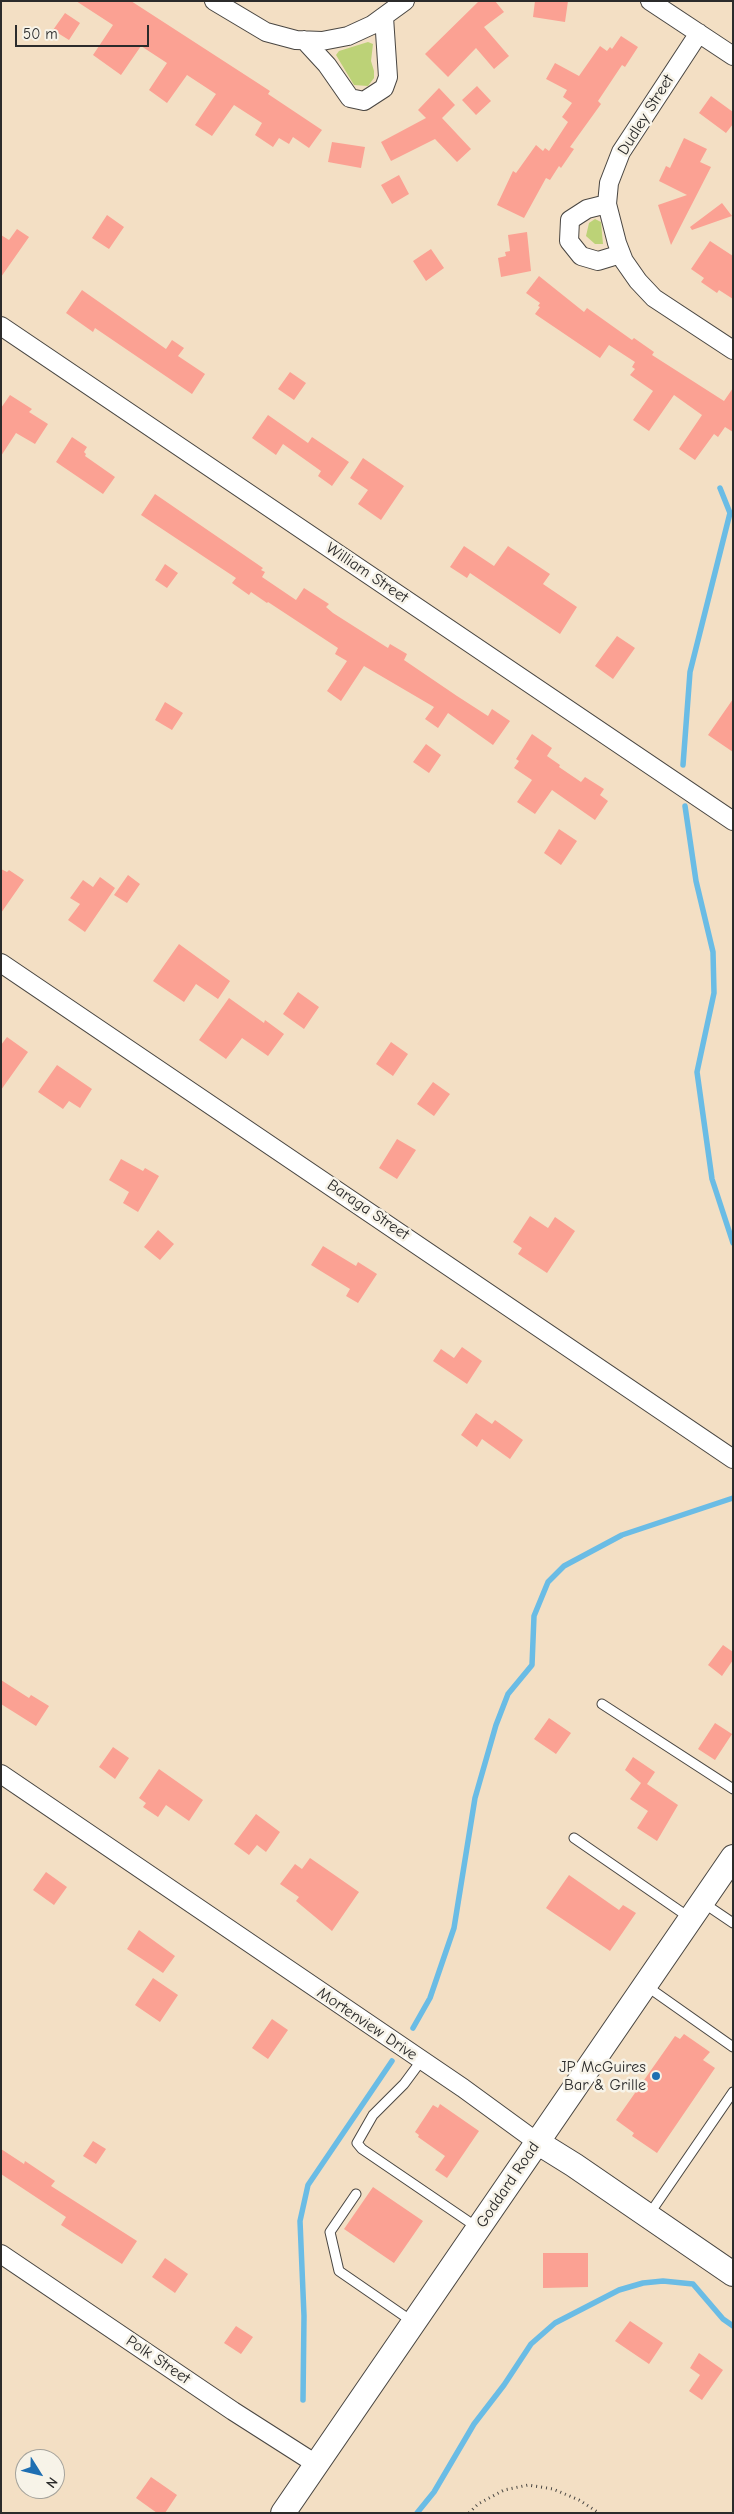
<!DOCTYPE html>
<html>
<head>
<meta charset="utf-8">
<style>
	body { margin:0 }
	#map { position:relative; width:734px; height:2514px; overflow:hidden; background:#f3dfc4; font-family:"Comic Neue",sans-serif }
	canvas { display:block }
	.frame { position:absolute; inset:0; border:2px solid #2b2b2b; pointer-events:none }
	.north { position:absolute; left:15px; top:2449px; width:50px; height:50px; box-sizing:border-box; background:#f7f3e8; border:1px solid #a5a39c; border-radius:50%; rotate:126deg; font-size:14px; font-weight:700; line-height:20px; text-align:center; color:#2b2b2b }
	.north::after { content:''; display:block; margin:auto; width:18px; height:22px; background:#1f6fb2; clip-path:polygon(50% 0,100% 100%,50% 72%,0 100%) }
	.scale { position:absolute; left:15px; top:25px; width:134px; height:22px; box-sizing:border-box; border:2px solid #2b2b2b; border-top:0; padding-left:6px; font-size:15px; line-height:18px; white-space:nowrap; color:#2b2b2b; -webkit-text-stroke:4px #f7f3e8; paint-order:stroke }
</style>
</head>
<body>
<div id="map">
<canvas width="734" height="2514"></canvas>
<div class="frame"></div>
<div class="north">N</div>
<div class="scale">50 m</div>
</div>
<script>
const g = document.querySelector('canvas').getContext('2d');
g.lineJoin = 'round';
function fillPath(path, color) {
  g.fillStyle = color;
  g.fill(path, 'evenodd');
}
function shape(rows) {
  const path = new Path2D();
  for (const r of rows) {
    path.moveTo(r[0], r[1]);
    for (let i = 2; i < r.length; i += 2) path.lineTo(r[i], r[i + 1]);
  }
  return path;
}
function strokePath(path, color, width, dash) {
  g.strokeStyle = color;
  g.lineWidth = width;
  g.lineCap = dash ? 'butt' : 'round';
  g.setLineDash(dash || []);
  g.stroke(path);
}
function write(font, color, halo, rows, align = 'center') {
  g.font = font + ' "Comic Neue",sans-serif';
  g.lineWidth = 5;
  g.setLineDash([]);
  g.textBaseline = 'middle';
  g.strokeStyle = halo;
  g.fillStyle = color;
  for (const [text, x, y, turn = 0] of rows) {
    g.save();
    g.translate(x, y);
    g.rotate((+turn || 0) * Math.PI / 180);
    g.textAlign = isNaN(turn) ? turn : align;
    if (halo) g.strokeText(text, 0, 0);
    g.fillText(text, 0, 0);
    g.restore();
  }
}
fillPath(shape([
	[368,42,373,44,371,61,374,71,374,78,368,86,354,85,336,55,339,51],
	[595,219,601,222,603,244,595,244,586,236,589,223]
]), '#bcd277');
strokePath(shape([
	[683,765,690,672,730,513,720,488],
	[685,806,696,881,713,952,714,993,697,1072,712,1179,733,1243],
	[413,2028,430,1998,454,1928,475,1798,496,1725,508,1694,532,1665,534,1616,548,1582,564,1566,622,1535,733,1498],
	[303,2400,304,2316,300,2221,308,2185,392,2061],
	[417,2513,434,2492,474,2424,504,2385,531,2344,555,2323,619,2290,643,2283,663,2281,693,2284,723,2319,733,2326]
]), '#6abce5', 5.5);
fillPath(shape([
	[76,1,131,1,270,91,268,94,322,130,309,148,293,137,289,144,279,138,273,147,255,135,262,123,234,105,212,136,195,125,216,94,187,75,167,103,149,90,167,63,141,46,121,75,93,55,113,25],
	[479,1,495,1,504,12,484,27,509,56,494,69,476,48,448,77,425,54],
	[535,1,568,1,565,22,533,17],
	[65,13,80,23,69,40,53,30],
	[621,36,638,47,625,67,622,65,598,101,601,104,570,147,574,149,561,168,559,166,550,180,546,178,524,218,497,205,513,171,516,173,536,145,543,151,545,148,549,151,568,122,562,117,572,103,563,97,567,90,546,79,555,63,579,76,600,46,607,51,610,47,612,49],
	[477,86,491,101,476,115,462,100],
	[439,88,455,105,442,118,471,149,457,162,435,139,391,161,381,142,426,118,418,110],
	[711,96,733,112,733,124,726,133,699,113],
	[684,138,707,149,700,162,711,167,671,245,658,205,687,195,659,181,666,166,670,168],
	[332,142,365,147,361,168,328,162],
	[399,175,409,194,392,204,381,185],
	[722,203,732,216,692,230,690,227],
	[107,215,124,227,109,249,92,238],
	[17,229,29,237,1,277,1,235,9,240],
	[527,232,531,271,501,277,498,258,506,256,505,252,510,251,508,235],
	[710,241,733,256,733,299,719,290,717,293,701,282,704,278,691,269],
	[431,249,444,268,426,281,413,261],
	[539,276,584,312,587,308,632,340,634,338,654,352,652,355,724,401,733,388,733,432,725,427,718,437,714,434,695,460,679,449,702,415,674,395,649,431,633,420,653,391,630,375,635,369,632,367,635,362,609,345,600,358,535,314,540,307,538,306,540,303,526,293],
	[82,290,166,349,172,340,184,348,178,356,205,374,192,394,95,328,93,332,66,313],
	[290,372,306,383,294,400,278,389],
	[10,395,32,409,29,412,48,424,35,444,16,433,1,456,1,408],
	[268,415,308,443,312,437,349,462,332,486,318,476,321,471,283,444,276,455,252,438],
	[72,437,87,447,84,452,86,454,85,456,115,477,103,494,56,462],
	[363,458,404,486,381,520,358,504,368,490,350,478],
	[155,494,263,568,261,570,265,572,262,577,296,600,304,588,329,604,326,607,333,613,388,648,390,644,407,654,404,660,457,696,488,716,492,709,510,721,493,745,448,713,438,728,425,719,434,707,364,666,341,701,327,691,347,661,335,654,338,648,268,602,267,603,251,592,249,595,232,583,236,578,141,515],
	[464,546,494,566,508,546,550,574,543,584,577,607,560,634,470,573,467,578,450,567],
	[165,564,178,573,167,588,155,580],
	[617,636,635,648,613,679,595,666],
	[733,699,733,752,708,735],
	[165,702,183,713,172,730,155,720],
	[532,734,552,748,547,756,560,765,559,767,581,782,585,777,604,789,600,795,608,801,595,820,552,790,535,814,517,802,532,780,514,768,519,761,516,759],
	[426,744,441,755,429,773,413,762],
	[559,829,577,841,561,865,544,853],
	[1,869,7,872,9,870,24,880,1,913],
	[128,875,140,884,127,903,114,895],
	[100,877,115,888,85,932,68,920,80,904,70,898,83,880,93,887],
	[179,944,230,981,218,999,196,984,184,1002,153,981],
	[298,992,319,1007,304,1029,283,1014],
	[229,998,264,1023,265,1020,284,1034,268,1056,242,1038,226,1059,199,1040],
	[7,1037,28,1052,1,1090,1,1045],
	[391,1042,408,1054,393,1076,376,1064],
	[57,1065,92,1089,80,1108,69,1101,63,1109,38,1092],
	[433,1082,450,1094,434,1116,417,1104],
	[397,1139,416,1150,397,1179,379,1168],
	[121,1159,143,1171,145,1168,159,1176,138,1212,123,1203,129,1192,109,1180],
	[530,1216,548,1228,555,1217,575,1231,547,1273,518,1254,522,1248,513,1242],
	[158,1230,174,1244,160,1260,144,1247],
	[323,1246,356,1266,358,1262,377,1274,358,1303,346,1296,350,1289,311,1265],
	[462,1347,482,1361,467,1384,433,1361,441,1349,454,1358],
	[476,1413,492,1424,495,1420,523,1440,510,1459,482,1439,477,1447,461,1435],
	[723,1645,733,1652,733,1660,722,1676,708,1665],
	[1,1680,29,1698,31,1695,49,1706,36,1726,1,1704],
	[549,1718,571,1733,556,1754,534,1739],
	[715,1723,732,1734,715,1760,698,1749],
	[113,1747,129,1758,115,1779,99,1767],
	[633,1757,655,1772,647,1784,678,1805,657,1841,637,1828,648,1811,630,1799,641,1783,625,1770],
	[159,1769,203,1800,189,1821,166,1805,158,1817,143,1807,146,1803,139,1798],
	[256,1814,280,1832,266,1852,257,1845,249,1855,234,1844],
	[310,1858,359,1892,332,1931,296,1901,299,1897,280,1884,295,1864,302,1869],
	[46,1872,67,1887,54,1905,33,1890],
	[569,1875,619,1910,623,1905,636,1913,610,1951,546,1908],
	[139,1930,175,1956,163,1973,127,1949],
	[153,1978,178,1995,160,2022,135,2005],
	[272,2019,288,2030,268,2059,252,2048],
	[684,2034,710,2052,703,2060,715,2068,657,2153,632,2136,634,2133,616,2120,675,2036,680,2039],
	[440,2104,479,2131,447,2178,435,2170,445,2156,418,2137,419,2135,415,2132,433,2105,438,2108],
	[93,2141,106,2149,96,2164,83,2156],
	[1,2149,24,2164,25,2161,55,2181,51,2186,137,2241,122,2264,61,2225,66,2217,1,2174],
	[373,2187,423,2221,394,2263,344,2229],
	[543,2253,588,2253,588,2287,543,2288],
	[165,2258,188,2274,175,2293,152,2277],
	[630,2321,663,2343,649,2364,615,2341],
	[236,2326,253,2337,241,2354,224,2343],
	[699,2353,723,2370,702,2400,689,2391,700,2375,690,2368],
	[151,2477,177,2495,165,2513,157,2513,136,2498]
]), '#fba193');
const lane = shape([
	[602,1704,733,1789],
	[574,1838,690,1918],
	[702,1902,733,1923],
	[645,1985,733,2047],
	[421,2061,404,2084,373,2115,357,2143,362,2149,478,2228],
	[356,2194,330,2232,339,2271,413,2322],
	[648,2216,733,2092]
]);
const street = shape([
	[214,1,266,32,296,40,322,41,348,36,372,25,405,1],
	[650,1,733,56],
	[699,33,621,152,609,183,607,204,617,243,624,261,638,281,654,298,733,350],
	[304,40,327,65,350,98,364,101,384,88,388,77,384,17],
	[607,204,587,209,570,220,569,241,581,256,598,261,621,254],
	[1,326,733,821],
	[1,963,733,1459],
	[1,1774,463,2088,537,2142],
	[1,2254,233,2411,316,2464]
]);
const secondary = shape([
	[537,2142,574,2165,733,2274],
	[283,2513,733,1857]
]);
strokePath(lane, '#494642', 11);
strokePath(street, '#494642', 20);
strokePath(secondary, '#494642', 26);
strokePath(shape([
	[469,2513,478,2504,504,2490,528,2485,553,2489,579,2500,599,2513]
]), '#494642', 3, [1, 4]);
strokePath(lane, '#fff', 9);
strokePath(street, '#fff', 18);
strokePath(secondary, '#fff', 24);
for (const [x, y, r, color] of [
	[656,2076,5,"#1f6fb2"]
]) {
  const dot = new Path2D();
  dot.arc(x, y, r, 0, 2 * Math.PI);
  g.fillStyle = color;
  g.fill(dot);
  strokePath(dot, '#f7f3e8', 2);
}
write('16px', '#2b2b2b', '#f7f3e8', [
	["Dudley Street",646,115,-58],
	["William Street",367,573,34],
	["Baraga Street",368,1210,34],
	["Mortenview Drive",367,2024,34],
	["Goddard Road",508,2185,-56],
	["Polk Street",158,2360,34]
]);
write('16px', '#2b2b2b', '#f7f3e8', [
	["JP McGuires",646,2067],
	["Bar & Grille",646,2085]
], 'right');
</script>
</body>
</html>
